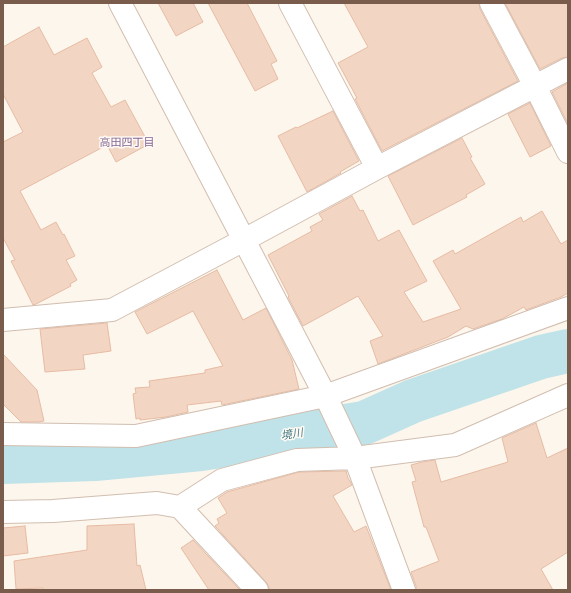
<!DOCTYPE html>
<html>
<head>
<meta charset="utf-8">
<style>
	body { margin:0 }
	#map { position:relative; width:571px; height:593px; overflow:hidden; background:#fdf6ec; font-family:"DM Sans",sans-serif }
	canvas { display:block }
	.frame { position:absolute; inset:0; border:4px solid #7a5c4d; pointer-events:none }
</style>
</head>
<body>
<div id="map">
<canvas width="571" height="593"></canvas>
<div class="frame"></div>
</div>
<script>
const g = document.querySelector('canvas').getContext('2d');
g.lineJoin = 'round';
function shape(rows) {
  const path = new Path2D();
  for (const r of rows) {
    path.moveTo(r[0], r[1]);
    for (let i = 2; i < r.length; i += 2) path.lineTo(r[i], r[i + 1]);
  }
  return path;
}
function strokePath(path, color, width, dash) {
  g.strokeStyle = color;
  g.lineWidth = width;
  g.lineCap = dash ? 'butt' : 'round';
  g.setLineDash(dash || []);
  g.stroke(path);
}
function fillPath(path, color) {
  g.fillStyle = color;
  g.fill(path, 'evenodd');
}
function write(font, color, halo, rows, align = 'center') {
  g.font = font + ' "DM Sans","Noto Sans JP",sans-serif';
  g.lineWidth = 3;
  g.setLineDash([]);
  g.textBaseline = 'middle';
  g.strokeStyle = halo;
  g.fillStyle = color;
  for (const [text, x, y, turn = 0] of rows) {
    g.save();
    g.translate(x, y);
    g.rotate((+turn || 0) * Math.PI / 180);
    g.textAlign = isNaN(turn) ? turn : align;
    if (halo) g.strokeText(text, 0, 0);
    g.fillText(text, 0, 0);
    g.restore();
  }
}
strokePath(shape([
	[3,462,95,459,201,449,364,423,413,401,541,357,568,351]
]), '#bfe3e8', 44);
const building = shape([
	[158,3,193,3,203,22,176,36,158,3],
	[208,3,247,3,277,61,271,64,278,79,255,91,208,3],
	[344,3,479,3,480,9,518,81,382,151,355,99,357,98,338,63,368,47,344,3],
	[505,3,568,3,568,57,562,58,540,69,505,3],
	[39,27,54,55,87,38,102,67,92,73,111,107,125,100,149,144,116,162,107,145,20,191,41,230,56,222,63,235,64,234,75,256,66,260,77,280,70,284,71,286,36,304,33,305,11,261,15,260,3,238,3,142,23,132,3,94,3,47,39,27],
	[568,83,568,124,552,92,568,83],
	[530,103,551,146,530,157,508,114,530,103],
	[333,111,359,161,340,172,341,173,307,192,278,136,296,127,297,128,333,111],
	[462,138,472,157,470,158,485,184,466,195,467,197,413,225,388,176,462,138],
	[352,196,360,211,363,210,378,241,399,230,427,281,404,292,423,322,461,309,433,261,453,250,455,254,521,217,523,222,542,211,561,244,568,240,568,293,561,297,526,310,524,307,502,319,473,329,466,326,448,337,378,364,370,341,383,336,358,296,303,326,288,297,289,296,268,255,312,231,310,227,323,220,319,214,352,196],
	[217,270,243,320,266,308,292,360,299,389,222,405,221,401,187,405,188,412,166,417,140,420,140,418,136,419,133,394,136,393,135,388,150,387,149,381,205,373,205,370,223,366,193,311,147,334,135,312,217,270],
	[107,323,111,351,83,355,85,369,45,372,40,329,107,323],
	[3,354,37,390,44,421,38,422,21,422,3,404,3,354],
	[536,423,547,458,568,448,568,552,541,569,553,590,416,590,416,586,411,572,439,561,426,527,424,527,412,482,416,481,411,465,422,462,435,460,441,482,508,462,502,438,536,423],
	[346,471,348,478,352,485,333,496,354,532,366,526,391,590,269,590,269,587,266,582,215,526,219,523,217,519,227,513,218,498,227,492,299,472,346,471],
	[134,524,137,566,140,565,146,590,43,590,43,588,16,589,14,561,87,550,87,526,134,524],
	[25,526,28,553,3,556,3,528,25,526],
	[193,540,240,590,209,590,181,548,193,540]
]);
fillPath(building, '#f3d5c3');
strokePath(building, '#e6bba3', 1);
const minor = shape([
	[120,3,326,397,355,458,404,590],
	[290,3,377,168],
	[491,3,535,86,568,152],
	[3,320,112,310,244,240,377,168,568,69],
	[3,434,136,436,325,396,568,308],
	[180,507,222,480,297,460,355,458,455,445,568,395],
	[3,512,53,511,157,503,180,507,257,590]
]);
strokePath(minor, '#d1beb0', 24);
strokePath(minor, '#fff', 22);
write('11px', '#846695', '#fffaf3', [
	["高田四丁目",127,143]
]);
write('italic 11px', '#437c86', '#fffaf3', [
	["境川",292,435,-9]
]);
</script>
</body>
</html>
